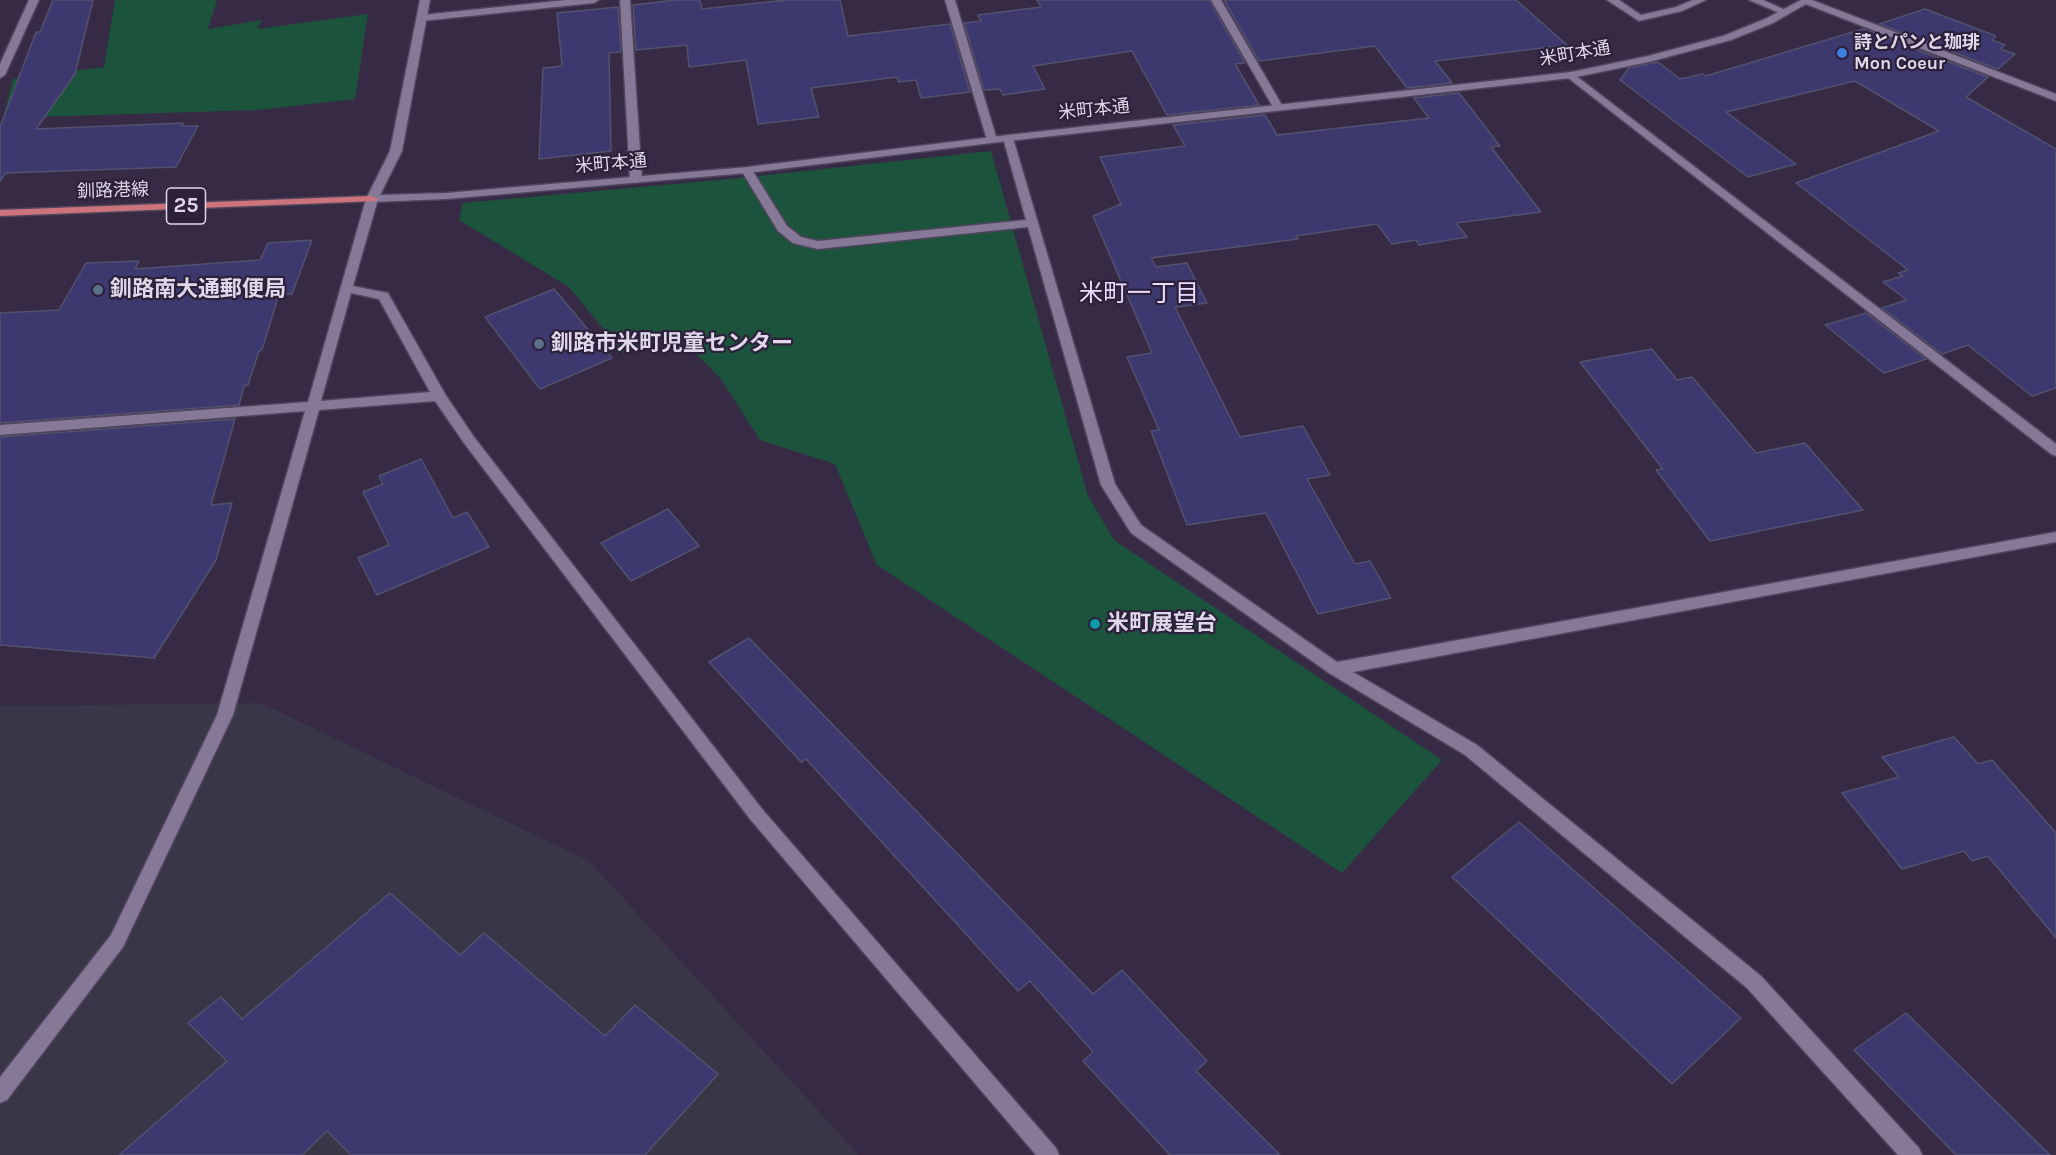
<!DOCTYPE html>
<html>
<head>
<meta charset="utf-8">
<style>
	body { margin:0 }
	canvas { display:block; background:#362a44 }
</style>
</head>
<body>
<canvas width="2056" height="1155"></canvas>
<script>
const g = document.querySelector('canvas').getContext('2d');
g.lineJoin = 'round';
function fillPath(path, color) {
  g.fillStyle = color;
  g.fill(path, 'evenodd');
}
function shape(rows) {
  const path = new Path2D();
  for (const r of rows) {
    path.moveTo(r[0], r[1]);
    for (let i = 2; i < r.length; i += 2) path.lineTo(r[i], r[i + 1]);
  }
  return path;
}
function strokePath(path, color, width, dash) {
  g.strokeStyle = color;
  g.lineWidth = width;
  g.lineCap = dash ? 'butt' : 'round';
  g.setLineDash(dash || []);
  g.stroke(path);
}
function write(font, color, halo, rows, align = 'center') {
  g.font = font + ' Karla,"Noto Sans JP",sans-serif';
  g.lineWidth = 4.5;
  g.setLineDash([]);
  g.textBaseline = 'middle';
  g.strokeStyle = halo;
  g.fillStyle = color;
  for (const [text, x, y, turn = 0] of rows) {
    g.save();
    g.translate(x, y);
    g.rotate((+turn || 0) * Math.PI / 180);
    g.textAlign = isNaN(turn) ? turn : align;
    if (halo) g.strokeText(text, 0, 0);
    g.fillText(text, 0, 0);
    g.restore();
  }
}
fillPath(shape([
	[261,703,589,861,859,1155,0,1155,0,706]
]), '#383647');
fillPath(shape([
	[115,0,217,0,208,29,262,20,257,29,368,14,355,99,258,110,3,118,13,79,104,67],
	[991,151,1088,496,1114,540,1442,760,1342,873,877,565,835,464,760,440,721,379,674,331,623,353,569,287,459,220,463,203,730,179]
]), '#1c533d');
const building = shape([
	[53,0,93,0,75,74,36,129,183,123,182,126,198,126,176,167,6,173,0,181,0,127,36,32,40,32,53,0],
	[676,0,700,0,702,9,787,0,840,0,848,36,950,24,970,92,921,98,916,80,899,82,897,77,811,88,819,117,758,124,746,60,689,67,687,45,636,50,633,5,676,0],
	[1037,0,1209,0,1245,63,1235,64,1259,105,1167,115,1132,51,1033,66,1045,89,1003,95,1000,89,984,90,964,23,981,21,978,15,1041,7,1037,0],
	[1224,0,1516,0,1567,45,1435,61,1452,83,1407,88,1375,46,1259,61,1224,0],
	[618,7,621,52,609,53,611,151,539,159,543,68,562,66,557,13,618,7],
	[1925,9,1996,36,1992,40,2005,45,2000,49,2015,54,1998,69,1879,24,1925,9],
	[1863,29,1988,77,1966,97,2056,149,2056,388,2032,396,1968,345,1942,354,1882,308,1907,300,1883,282,1903,276,1898,273,1908,270,1796,183,1939,131,1855,81,1726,112,1796,164,1748,177,1620,80,1629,68,1658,62,1680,79,1703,74,1706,76,1863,29],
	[1459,93,1500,146,1491,147,1541,212,1456,223,1467,237,1419,245,1416,240,1392,244,1377,224,1296,236,1298,239,1151,258,1156,267,1187,263,1207,303,1175,307,1240,437,1303,426,1330,475,1307,479,1355,564,1370,561,1391,598,1318,614,1266,513,1187,525,1151,431,1159,430,1127,357,1152,353,1093,216,1121,204,1100,157,1185,146,1173,125,1265,115,1277,135,1429,118,1414,98,1459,93],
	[312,240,292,294,279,294,262,350,259,351,248,385,244,386,239,405,0,423,0,313,59,310,86,263,139,261,135,269,260,260,268,243,312,240],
	[554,289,612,358,540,389,485,317,554,289],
	[1866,313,1926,359,1884,373,1825,325,1866,313],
	[1652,349,1677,380,1692,377,1756,453,1805,443,1863,510,1710,541,1656,470,1663,469,1580,362,1652,349],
	[235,419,211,505,232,503,216,560,154,658,0,645,0,437,235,419],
	[421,459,453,518,467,512,489,547,377,595,358,558,389,545,363,492,383,484,379,476,421,459],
	[668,509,699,546,631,581,601,543,668,509],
	[749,638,1093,994,1122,970,1207,1061,1196,1071,1280,1155,1170,1155,1083,1061,1093,1052,1030,981,1018,991,806,759,801,762,709,662,749,638],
	[1954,737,1978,764,1992,760,2056,833,2056,938,1988,856,1972,861,1964,851,1902,869,1842,793,1899,777,1882,757,1954,737],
	[1519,822,1741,1018,1672,1084,1452,877,1519,822],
	[390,893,460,955,484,933,605,1036,635,1005,718,1074,645,1155,351,1155,327,1131,302,1155,119,1155,227,1061,188,1023,221,997,242,1019,390,893],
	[1906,1013,2050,1155,1956,1155,1854,1050,1906,1013]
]);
fillPath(building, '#3d396e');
strokePath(building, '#525270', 1.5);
const service = shape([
	[1607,0,1619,0,1641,15,1676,7,1693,0,1706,0,1682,11,1639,21,1607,0],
	[1749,0,1763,0,1790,12,1782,14,1749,0],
	[1802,0,1812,0,2056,94,2056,101,1803,3,1802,0],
	[1471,743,1477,745,1761,976,1919,1148,1922,1155,1898,1155,1747,988,1465,755,1463,750,1465,745,1471,743]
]);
const minor = shape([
	[29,0,39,0,5,75,0,78,0,64,29,0],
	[566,0,599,0,594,3,422,21,417,18,422,15,566,0],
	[620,0,630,0,642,180,636,183,630,180,620,0],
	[945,0,955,0,997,140,996,142,988,142,987,140,945,0],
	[1211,0,1221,0,1283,107,1282,109,1274,109,1273,107,1211,0],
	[1571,72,2056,444,2056,456,2051,454,1567,77,1566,75,1571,72],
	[1008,135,1013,138,1115,484,1141,525,1337,662,2056,532,2056,542,1353,672,1477,745,1479,750,1477,755,1471,757,1465,755,1329,673,1131,533,1101,485,1028,227,818,249,793,243,778,231,741,170,743,168,751,168,787,226,801,237,818,241,1026,220,1003,138,1008,135],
	[372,196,378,199,353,286,388,293,445,394,474,437,762,809,1056,1148,1059,1155,1036,1155,750,819,464,443,435,401,319,410,233,715,123,947,7,1100,0,1103,0,1077,111,935,217,715,305,411,0,435,0,425,308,402,366,199,372,196],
	[351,293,379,299,430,392,321,401,351,293]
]);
const tertiary = shape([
	[420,0,430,0,402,151,380,195,446,193,747,167,1008,135,1571,72,1648,56,1723,36,1765,19,1801,0,1813,0,1773,23,1731,40,1649,62,1571,78,1008,141,747,173,446,199,372,202,366,199,390,151,420,0]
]);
const primary = shape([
	[372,196,378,199,376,201,0,216,0,210,372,196]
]);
strokePath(service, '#50455c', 3);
strokePath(minor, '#50455c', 3);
strokePath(tertiary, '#50455c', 3);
strokePath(primary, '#50455c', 3);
fillPath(service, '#867897');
fillPath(minor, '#867897');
fillPath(tertiary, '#867897');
fillPath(primary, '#cc737b');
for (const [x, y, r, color] of [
	[1842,53,6,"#3f7fe0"],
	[98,290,6,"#5c6f8a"],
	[539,344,6,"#5c6f8a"],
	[1095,624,6,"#0f9aa8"]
]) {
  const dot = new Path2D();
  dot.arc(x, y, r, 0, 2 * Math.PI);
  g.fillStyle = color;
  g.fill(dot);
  strokePath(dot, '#2c203a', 2);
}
write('bold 18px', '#dfd8e9', '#2c203a', [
	["詩とパンと珈琲",1854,43],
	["Mon Coeur",1854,64]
], 'left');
write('18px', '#dfd8e9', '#2c203a', [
	["米町本通",1575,54,-10],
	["米町本通",1094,110,-6],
	["米町本通",611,164,-5],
	["釧路港線",113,191,-2]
]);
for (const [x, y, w] of [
	[186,206,39]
]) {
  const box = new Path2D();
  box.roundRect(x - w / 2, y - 18, w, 36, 4.5);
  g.fillStyle = '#2c203a';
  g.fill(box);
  strokePath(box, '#dfd8e9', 1.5);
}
write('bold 21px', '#dfd8e9', null, [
	["25",186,206]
]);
write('bold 22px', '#dfd8e9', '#2c203a', [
	["釧路南大通郵便局",110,290],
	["釧路市米町児童センター",551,344],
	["米町展望台",1107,624]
], 'left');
write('24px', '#ebdcfe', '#2c203a', [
	["米町一丁目",1139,294]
]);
</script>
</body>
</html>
